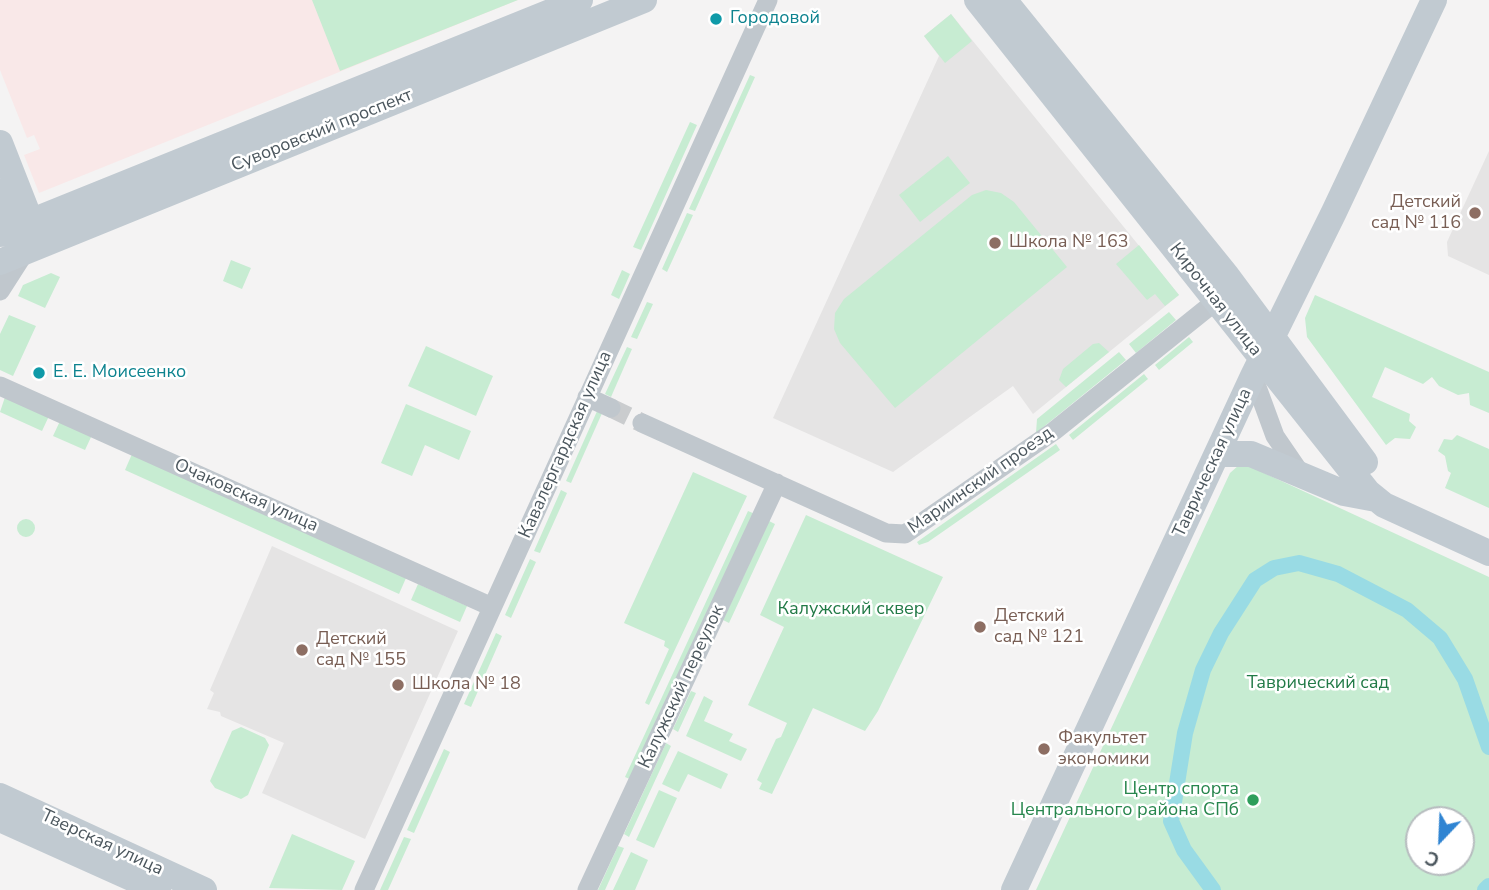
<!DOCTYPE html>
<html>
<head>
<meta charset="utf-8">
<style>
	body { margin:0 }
	#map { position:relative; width:1489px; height:890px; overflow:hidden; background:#f4f3f3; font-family:"Nunito Sans",sans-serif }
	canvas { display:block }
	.north { position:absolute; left:1405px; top:806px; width:70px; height:70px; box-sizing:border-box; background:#fff; border:2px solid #b7bcbf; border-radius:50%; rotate:203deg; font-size:19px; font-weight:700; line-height:28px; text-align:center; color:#4c575e }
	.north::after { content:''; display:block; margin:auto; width:24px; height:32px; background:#2f84d2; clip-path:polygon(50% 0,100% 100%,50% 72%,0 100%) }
</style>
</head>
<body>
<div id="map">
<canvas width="1489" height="890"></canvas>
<div class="north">С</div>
</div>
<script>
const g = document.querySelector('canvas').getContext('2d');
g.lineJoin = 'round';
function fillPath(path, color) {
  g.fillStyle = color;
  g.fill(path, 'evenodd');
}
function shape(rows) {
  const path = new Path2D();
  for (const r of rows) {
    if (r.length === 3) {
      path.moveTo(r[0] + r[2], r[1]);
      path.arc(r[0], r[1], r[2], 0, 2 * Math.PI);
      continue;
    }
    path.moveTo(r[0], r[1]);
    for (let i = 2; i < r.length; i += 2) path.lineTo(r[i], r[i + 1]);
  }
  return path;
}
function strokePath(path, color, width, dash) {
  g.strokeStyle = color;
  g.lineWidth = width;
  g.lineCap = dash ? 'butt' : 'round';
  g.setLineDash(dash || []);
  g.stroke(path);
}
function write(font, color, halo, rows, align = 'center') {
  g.font = font + ' "Nunito Sans",sans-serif';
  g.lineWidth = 5;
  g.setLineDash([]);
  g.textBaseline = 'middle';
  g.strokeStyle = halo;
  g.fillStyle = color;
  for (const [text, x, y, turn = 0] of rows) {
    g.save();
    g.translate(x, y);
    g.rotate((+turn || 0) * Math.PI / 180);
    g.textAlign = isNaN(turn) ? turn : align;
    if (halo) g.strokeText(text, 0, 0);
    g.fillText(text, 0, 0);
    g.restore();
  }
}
fillPath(shape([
	[951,14,1179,295,1033,414,1013,386,893,472,773,418,939,56,924,36],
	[1489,151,1489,275,1448,256,1447,242],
	[272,546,458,631,365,839,262,793,284,743,221,716,220,712,207,709,214,693,210,690]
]), '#e5e4e4');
fillPath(shape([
	[0,0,518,0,39,193,24,155,40,149,34,135,27,138,0,70]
]), '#f9e8e8');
fillPath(shape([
	[312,0,518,0,340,71],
	[951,14,972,41,945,63,924,36],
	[750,75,755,77,695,211,689,209],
	[690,122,697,125,641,250,633,247],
	[948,156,970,183,920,222,899,195],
	[986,190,1001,193,1014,202,1067,267,895,408,840,343,834,329,835,313,844,299,972,195],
	[687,213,693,215,667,272,662,269],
	[1139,245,1179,295,1165,306,1155,294,1147,300,1116,264],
	[231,260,251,268,242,289,223,281],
	[622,270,630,274,619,299,611,295],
	[51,273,60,277,45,308,18,296,23,285],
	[1315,295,1489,372,1489,413,1470,405,1469,393,1458,395,1439,386,1432,377,1423,384,1385,367,1372,397,1410,414,1409,421,1416,427,1410,439,1395,438,1386,445,1307,337,1305,318],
	[647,302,653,304,637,339,631,337],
	[1169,312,1176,320,1136,353,1129,344],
	[9,315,36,326,13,376,0,370,0,334],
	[1189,337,1193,342,1159,370,1155,365],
	[1099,343,1109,352,1066,387,1059,380,1063,369,1093,344],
	[426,346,493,376,476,416,408,386],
	[627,347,632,349,611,397,605,394],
	[1119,352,1126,360,1036,433,1037,419],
	[1144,374,1148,379,1073,440,1069,435],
	[5,397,49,416,42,431,0,412],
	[406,404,471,431,459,460,425,445,412,476,381,463],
	[598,409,603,411,571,483,566,481],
	[60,421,92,435,85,450,53,436],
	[1457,435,1489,449,1489,508,1445,488,1451,473,1448,471,1445,456,1438,451,1444,439,1452,440],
	[1056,444,1060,450,928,542,919,545,917,542],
	[132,454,406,578,399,594,125,470],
	[1239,465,1249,466,1489,577,1489,890,1036,890,1230,473],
	[1419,820,1461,820,1461,862,1419,862],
	[693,472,747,496,649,705,645,703,669,649,664,646,665,641,624,623],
	[561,490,567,493,540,553,534,551],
	[748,511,755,514,632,780,625,777],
	[806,515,943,577,878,711,865,731,813,708,772,794,759,789,762,783,757,780,776,739,781,737,787,723,748,705,784,627,760,615],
	[26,528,9],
	[769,521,775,524,729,623,723,620],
	[530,559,536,562,511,618,505,615],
	[418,584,467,606,460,622,411,600],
	[496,633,502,636,471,707,464,704],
	[691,691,696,693,678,732,673,729],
	[704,696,713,701,704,721,733,734,729,741,747,749,741,761,686,736],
	[241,727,265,738,269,745,248,795,241,799,215,788,210,781,232,731],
	[666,743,671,746,629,837,624,834],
	[444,749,450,752,414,833,407,830],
	[678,751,728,774,721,789,688,774,679,792,662,784],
	[659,790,677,798,654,848,636,840],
	[292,834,355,861,342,890,269,888],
	[404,837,411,839,388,890,380,890],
	[618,846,624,848,605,890,598,890],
	[631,852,648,860,635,890,613,890]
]), '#c7ecd2');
strokePath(shape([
	[1213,890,1184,850,1171,821,1185,733,1203,670,1221,633,1255,580,1274,568,1299,563,1338,574,1407,610,1440,638,1465,679,1489,747],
	[1485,890,1489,886]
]), '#99dbe4', 16);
strokePath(shape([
	[611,408,642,423]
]), '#caccce', 19, [19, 10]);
strokePath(shape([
	[0,291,25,252],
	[1253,376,1275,436,1301,474],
	[0,386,492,607],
	[587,397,611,408],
	[642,423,886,533,905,534,1054,431,1216,301],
	[364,890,768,0],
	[587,890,777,483]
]), '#c0c7cd', 19);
strokePath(shape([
	[977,0,1368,492,1384,505,1489,553],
	[1004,0,1227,276,1365,462],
	[0,143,31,222],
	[0,192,19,238],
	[0,234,580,0],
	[0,262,644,0],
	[1217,454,1251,454,1344,493,1376,499],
	[0,796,204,890],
	[0,819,158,890],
	[1014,890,1253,376,1334,212,1434,0]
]), '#c1cad1', 26);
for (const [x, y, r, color] of [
	[716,19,7,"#0f9aa8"],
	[1475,213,7,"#8d6e63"],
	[995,243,7,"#8d6e63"],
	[39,373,7,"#0f9aa8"],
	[980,627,7,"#8d6e63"],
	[302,650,7,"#8d6e63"],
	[398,685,7,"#8d6e63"],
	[1044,749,7,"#8d6e63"],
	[1253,800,7,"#2e9e5b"]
]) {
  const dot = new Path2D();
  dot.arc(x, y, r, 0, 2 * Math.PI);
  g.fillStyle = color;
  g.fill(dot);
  strokePath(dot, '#fff', 2.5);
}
write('18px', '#0d838f', '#fff', [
	["Городовой",730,19],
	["Е. Е. Моисеенко",53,373]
], 'left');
write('18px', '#4c575e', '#fff', [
	["Суворовский проспект",322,131,-22],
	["Кирочная улица",1215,300,52],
	["Кавалергардская улица",566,445,-66],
	["Таврическая улица",1213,463,-65],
	["Мариинский проезд",981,481,-35],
	["Очаковская улица",246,496,24],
	["Калужский переулок",682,687,-65],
	["Тверская улица",102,843,25]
]);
write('18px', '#785e54', '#fff', [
	["Детский",1461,203,"right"],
	["сад № 116",1461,224,"right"],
	["Школа № 163",1009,243],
	["Детский",994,617],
	["сад № 121",994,638],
	["Детский",316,640],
	["сад № 155",316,661],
	["Школа № 18",412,685],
	["Факультет",1058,739],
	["экономики",1058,760]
], 'left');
write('18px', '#227a47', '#fff', [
	["Калужский сквер",851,610],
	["Таврический сад",1318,684]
]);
write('18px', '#27864d', '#fff', [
	["Центр спорта",1239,790],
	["Центрального района СПб",1239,811]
], 'right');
</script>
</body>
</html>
